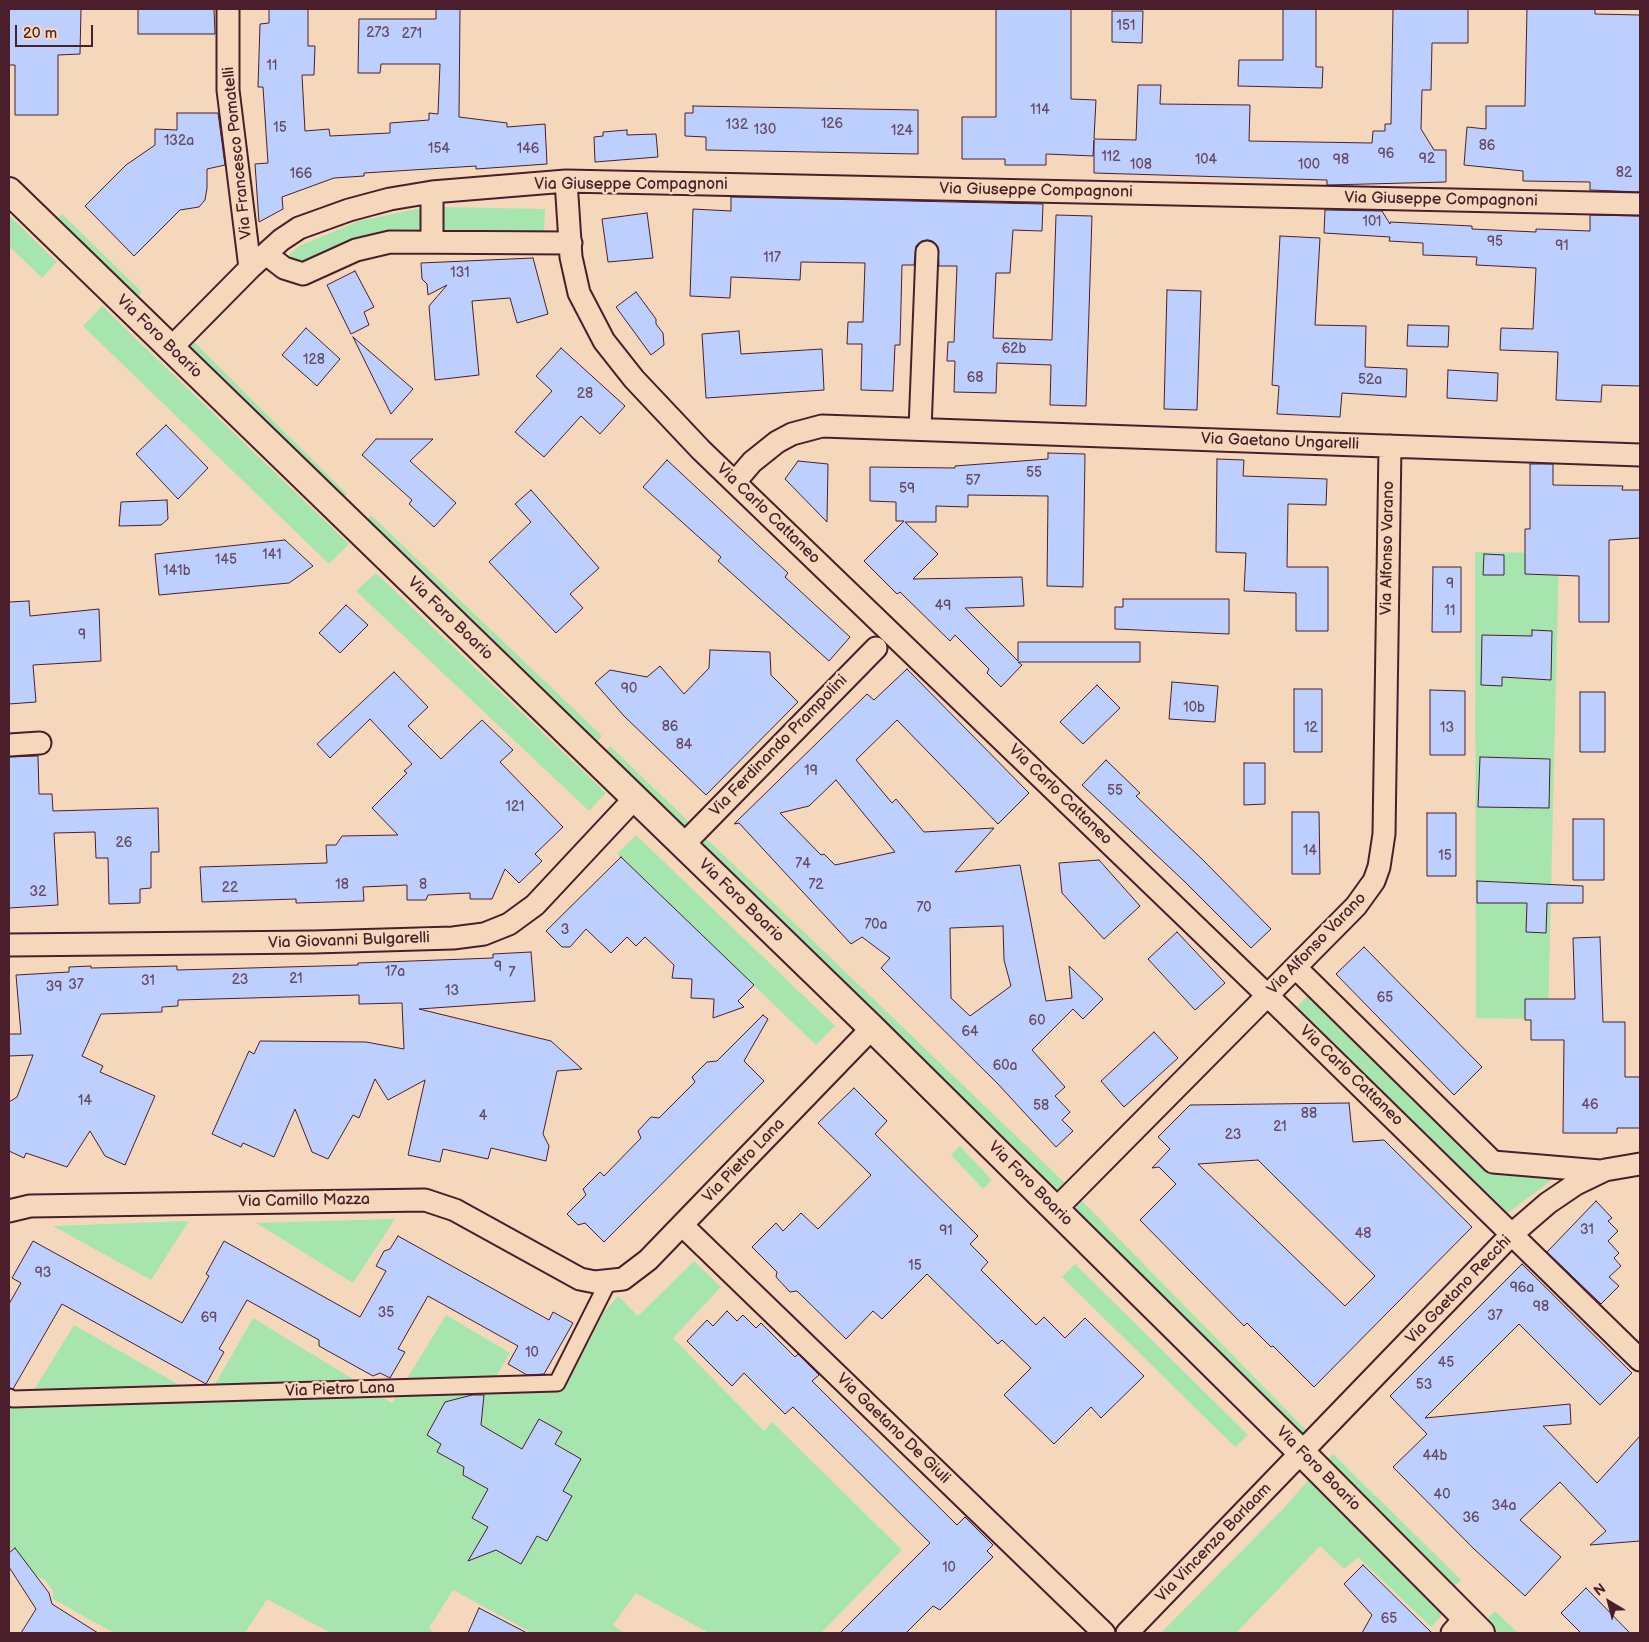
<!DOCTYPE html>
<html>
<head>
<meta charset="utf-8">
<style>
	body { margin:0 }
	#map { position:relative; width:1649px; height:1642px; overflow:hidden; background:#f5d8bb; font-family:"Balsamiq Sans",sans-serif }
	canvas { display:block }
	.frame { position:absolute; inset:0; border:10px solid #4a1f2b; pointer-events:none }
	.north { position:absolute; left:1584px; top:1577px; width:50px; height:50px; -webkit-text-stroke:4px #f5d8bb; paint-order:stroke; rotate:323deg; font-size:14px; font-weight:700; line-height:20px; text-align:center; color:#4a1f2b }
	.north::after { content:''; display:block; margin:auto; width:18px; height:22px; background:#4a1f2b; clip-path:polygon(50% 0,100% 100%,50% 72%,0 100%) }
	.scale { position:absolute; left:15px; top:25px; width:78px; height:22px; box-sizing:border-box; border:2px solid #4a1f2b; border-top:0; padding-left:6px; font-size:15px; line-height:18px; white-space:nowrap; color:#4a1f2b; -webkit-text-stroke:4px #f5d8bb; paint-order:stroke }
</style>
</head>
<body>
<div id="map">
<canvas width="1649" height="1642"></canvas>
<div class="frame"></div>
<div class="north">N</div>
<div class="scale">20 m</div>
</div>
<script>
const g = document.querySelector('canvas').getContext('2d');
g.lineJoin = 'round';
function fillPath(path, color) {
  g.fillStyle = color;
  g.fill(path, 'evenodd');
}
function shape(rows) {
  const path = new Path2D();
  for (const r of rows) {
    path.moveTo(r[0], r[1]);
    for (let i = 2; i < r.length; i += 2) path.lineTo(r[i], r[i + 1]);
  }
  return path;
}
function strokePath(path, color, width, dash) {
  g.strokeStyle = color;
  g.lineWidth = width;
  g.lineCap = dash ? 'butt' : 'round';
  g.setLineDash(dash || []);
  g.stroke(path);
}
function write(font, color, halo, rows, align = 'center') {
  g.font = font + ' "Balsamiq Sans",sans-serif';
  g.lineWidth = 5;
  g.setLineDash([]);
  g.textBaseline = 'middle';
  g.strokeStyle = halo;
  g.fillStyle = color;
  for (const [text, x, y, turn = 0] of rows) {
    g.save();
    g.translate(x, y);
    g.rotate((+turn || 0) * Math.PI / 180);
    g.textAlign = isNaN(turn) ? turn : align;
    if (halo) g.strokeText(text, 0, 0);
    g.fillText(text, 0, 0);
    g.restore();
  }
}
fillPath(shape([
	[442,207,545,209,544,232,441,231],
	[422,208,419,231,402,231,371,238,305,266,287,257,299,246,359,221],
	[62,214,142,292,132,302,53,224],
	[9,215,57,262,42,278,9,246],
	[102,306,349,544,329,564,83,326],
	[194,342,347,494,340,502,185,352],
	[371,515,602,736,592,747,362,526],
	[1475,552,1559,553,1548,1019,1476,1018],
	[376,573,606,793,589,811,356,591],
	[610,746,1065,1183,1054,1194,602,757],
	[636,835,835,1026,816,1045,617,854],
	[1312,991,1489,1167,1557,1176,1505,1215,1292,1012],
	[960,1146,992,1180,983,1189,951,1155],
	[1078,1197,1308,1432,1301,1438,1070,1210],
	[395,1219,353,1283,256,1223],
	[189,1221,151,1280,53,1226],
	[694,1261,721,1287,673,1338,764,1431,772,1422,902,1550,821,1633,709,1633,636,1593,613,1625,624,1633,532,1633,453,1590,429,1628,435,1633,331,1633,267,1599,245,1633,114,1633,53,1599,53,1591,46,1581,24,1568,15,1566,9,1568,9,1392,26,1403,74,1325,206,1400,253,1318,392,1403,446,1315,510,1353,493,1381,500,1393,566,1386,604,1312,618,1296,638,1316],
	[1075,1264,1248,1435,1235,1447,1062,1277],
	[1333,1454,1461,1580,1450,1591,1324,1464],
	[1310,1478,1444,1613,1431,1627,1358,1557,1344,1569,1320,1546,1236,1633,1161,1633,1283,1509],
	[1495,1611,1518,1633,1490,1633,1481,1625]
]), '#a6e5ae');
const building = shape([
	[9,9,81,9,80,54,58,55,58,115,15,115,15,65,9,65,9,9],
	[138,9,214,9,215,34,138,34,138,9],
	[269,9,308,9,308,46,315,46,314,75,302,75,305,131,329,129,330,136,390,133,390,123,429,120,429,113,438,114,440,64,381,64,380,73,358,73,359,19,436,19,436,9,460,9,459,117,507,123,507,127,545,124,547,164,476,169,476,166,364,173,364,176,334,178,282,197,283,209,259,222,255,164,268,163,263,87,258,87,260,24,269,23,269,9],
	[996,9,1071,9,1071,99,1096,100,1094,139,1136,140,1138,85,1161,85,1160,104,1250,105,1249,141,1372,143,1373,131,1385,131,1385,124,1391,124,1393,9,1468,9,1468,43,1432,43,1431,90,1422,90,1421,129,1434,150,1446,150,1446,182,1327,185,1327,180,1094,173,1094,140,1093,156,1046,154,1046,165,1005,165,1005,159,962,159,962,117,996,117,996,9],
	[1283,9,1316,9,1316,67,1323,67,1322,88,1238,86,1239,60,1283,60,1283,9],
	[1527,9,1595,9,1595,14,1640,15,1640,192,1590,190,1590,182,1523,181,1523,171,1464,165,1467,127,1486,129,1486,106,1525,106,1527,9],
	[1112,11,1143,11,1142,43,1112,42,1112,11],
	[693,106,918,110,918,154,706,150,706,137,685,136,685,113,693,113,693,106],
	[177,113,218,113,225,165,207,169,207,188,205,200,199,207,180,210,134,256,85,206,126,165,155,145,155,129,177,130,177,113],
	[627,130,627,135,656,134,658,157,595,162,594,137,603,136,603,132,627,130],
	[731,197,1043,204,1042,231,1013,230,1010,273,996,273,993,338,1052,340,1056,215,1092,216,1086,406,1050,405,1051,365,997,363,996,393,954,392,955,361,947,361,948,342,954,342,957,266,939,266,938,247,928,240,922,241,916,246,914,265,902,265,900,345,895,345,893,391,861,390,862,344,847,344,848,322,863,322,865,263,801,262,800,280,731,277,730,298,690,296,693,209,731,211,731,197],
	[1325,210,1382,211,1390,224,1390,222,1472,226,1472,229,1536,232,1536,229,1590,231,1590,215,1640,216,1640,386,1602,385,1601,402,1556,400,1558,352,1500,350,1501,328,1533,329,1536,268,1476,265,1477,257,1423,255,1423,243,1389,241,1390,237,1324,233,1325,210],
	[647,213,653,258,608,262,602,219,647,213],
	[1280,236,1320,238,1315,325,1366,326,1365,367,1407,369,1406,397,1342,393,1340,417,1277,414,1279,386,1272,385,1280,236],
	[533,258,548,314,517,323,510,298,472,301,479,375,435,380,429,306,447,285,428,295,427,284,422,279,421,263,533,258],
	[355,271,374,307,364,312,369,325,351,334,327,285,355,271],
	[1167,290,1201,291,1197,410,1164,409,1167,290],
	[636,292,656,319,656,324,663,333,664,345,651,355,616,307,636,292],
	[1408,325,1449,326,1448,347,1407,346,1408,325],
	[306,328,340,359,317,386,282,355,306,328],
	[739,331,741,354,822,349,824,390,706,398,702,334,739,331],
	[353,337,413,389,391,414,353,337],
	[561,348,625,406,600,434,581,416,544,457,515,432,552,391,536,376,561,348],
	[1448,370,1498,373,1497,401,1447,398,1448,370],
	[166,425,208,468,178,499,136,454,166,425],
	[376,439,433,439,410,461,456,503,434,527,409,504,412,500,362,455,376,439],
	[1048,453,1085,454,1083,587,1047,586,1048,496,968,495,968,507,936,506,936,522,905,522,938,554,913,579,1022,577,1024,606,965,608,1018,661,1018,642,1140,642,1140,662,1018,662,1022,665,1001,687,987,673,989,669,955,635,950,641,900,592,897,594,864,561,904,521,896,521,896,502,870,501,870,467,955,468,955,466,1048,459,1048,453],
	[1217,459,1244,460,1243,476,1327,479,1326,505,1288,504,1287,567,1328,567,1328,631,1296,631,1296,593,1244,591,1246,553,1216,552,1217,459],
	[667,460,788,573,785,577,850,637,829,661,718,561,721,557,643,487,667,460],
	[798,461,828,464,827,522,785,479,798,461],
	[1530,464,1553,464,1553,485,1623,486,1622,490,1640,490,1640,538,1609,540,1609,622,1579,622,1579,576,1525,574,1525,529,1530,529,1530,464],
	[531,490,599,568,570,594,583,608,556,633,489,562,531,522,515,504,531,490],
	[167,500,168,519,161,525,119,526,121,502,167,500],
	[285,540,313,566,289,583,159,595,155,554,285,540],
	[1484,554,1504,555,1504,575,1483,575,1484,554],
	[1433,567,1461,567,1461,632,1432,632,1433,567],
	[1123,599,1229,599,1229,634,1115,629,1115,607,1123,607,1123,599],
	[29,601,30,616,99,609,101,661,33,665,36,702,9,704,9,602,29,601],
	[346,605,368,625,340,653,319,633,346,605],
	[1532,630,1552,631,1551,680,1502,677,1502,686,1481,685,1482,635,1532,636,1532,630],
	[710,650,770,652,771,675,798,702,706,795,624,716,595,683,610,670,647,677,660,666,684,694,709,668,710,650],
	[907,669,1029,793,998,824,897,720,856,760,892,803,896,799,924,832,994,828,955,872,1020,865,1046,1001,1072,998,1069,966,1103,999,1083,1019,1073,1009,1032,1050,1065,1087,1055,1096,1070,1112,1062,1120,1073,1131,1056,1147,998,1084,881,968,890,958,862,937,851,944,739,823,734,824,867,694,874,700,907,669],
	[836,780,895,852,835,865,824,854,821,855,780,813,809,806,836,780],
	[1003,926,1004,960,1011,986,970,1016,951,998,950,928,1003,926],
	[394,672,428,707,408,726,441,759,482,720,513,750,500,762,563,827,535,854,542,861,519,883,505,869,492,899,470,899,470,893,428,895,426,900,407,900,407,885,363,887,364,901,296,903,296,899,202,902,200,867,327,863,326,845,336,845,342,836,398,835,372,808,407,773,404,771,412,764,370,719,330,758,317,744,394,672],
	[1172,682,1218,686,1215,722,1169,719,1172,682],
	[1097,685,1120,708,1083,744,1060,722,1097,685],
	[1294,689,1322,689,1322,752,1294,752,1294,689],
	[1430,690,1465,691,1465,755,1430,755,1430,690],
	[1580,692,1605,692,1605,752,1580,752,1580,692],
	[38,756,39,794,52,794,53,811,158,808,159,852,151,852,151,888,140,889,140,903,109,904,108,858,96,858,95,832,54,833,58,905,9,908,9,757,38,756],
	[1480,757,1550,759,1549,808,1478,807,1480,757],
	[1106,760,1140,793,1136,796,1203,860,1271,929,1251,948,1184,881,1082,785,1106,760],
	[1244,763,1265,763,1265,804,1244,805,1244,763],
	[1292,812,1319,812,1320,874,1292,874,1292,812],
	[1427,813,1456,813,1456,876,1427,876,1427,813],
	[1573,819,1604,819,1604,880,1573,880,1573,819],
	[621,857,754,985,738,1001,744,1007,713,1018,714,999,691,998,692,979,672,978,674,965,645,937,636,946,627,937,611,953,586,929,570,947,562,947,546,931,621,857],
	[1099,860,1140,906,1104,939,1062,893,1059,863,1099,860],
	[1477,881,1583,886,1583,903,1547,903,1546,933,1526,932,1527,903,1477,903,1477,881],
	[1177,932,1225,983,1195,1010,1148,959,1177,932],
	[1600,937,1603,1022,1625,1022,1625,1077,1640,1077,1640,1128,1617,1128,1617,1133,1563,1133,1564,1040,1531,1040,1531,1020,1525,1020,1525,999,1575,999,1573,938,1600,937],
	[1364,947,1482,1067,1454,1095,1336,974,1364,947],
	[531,952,535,1001,419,1009,551,1041,582,1069,557,1071,543,1134,549,1146,546,1161,491,1148,488,1159,443,1149,440,1162,408,1155,425,1080,388,1100,375,1079,359,1118,353,1115,328,1159,312,1152,295,1109,274,1157,243,1143,241,1147,212,1134,249,1051,254,1054,260,1041,366,1042,404,1049,402,1003,359,1004,359,995,178,1000,178,1006,162,1007,162,1012,101,1014,82,1056,103,1066,100,1072,155,1096,125,1165,105,1156,90,1131,67,1167,26,1153,24,1158,9,1151,9,1102,17,1097,33,1055,9,1056,9,1034,21,1034,16,975,69,972,69,967,91,966,91,968,177,966,177,970,358,965,358,963,493,958,493,954,531,952],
	[763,1015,768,1019,744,1061,764,1081,604,1242,585,1223,578,1225,567,1214,586,1195,583,1189,600,1172,604,1176,641,1138,638,1131,651,1117,659,1118,695,1082,692,1077,707,1062,717,1061,763,1015],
	[1154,1032,1178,1058,1124,1107,1101,1081,1154,1032],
	[854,1088,887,1121,875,1134,978,1236,970,1244,988,1262,981,1270,1036,1325,1044,1317,1065,1338,1085,1318,1144,1376,1101,1418,1091,1407,1054,1444,1004,1395,1031,1368,1002,1340,998,1344,927,1274,882,1319,873,1311,846,1339,797,1291,790,1292,776,1277,777,1272,752,1247,776,1223,783,1231,801,1213,818,1229,871,1175,818,1123,854,1088],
	[1349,1103,1353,1142,1384,1140,1472,1227,1314,1387,1273,1346,1271,1347,1247,1323,1244,1326,1140,1220,1176,1184,1159,1167,1152,1168,1170,1149,1158,1137,1190,1105,1349,1103],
	[1258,1160,1375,1276,1345,1306,1198,1164,1258,1160],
	[1596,1201,1612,1218,1608,1221,1618,1231,1608,1241,1619,1253,1614,1258,1621,1266,1609,1277,1619,1286,1601,1304,1547,1252,1596,1201],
	[398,1236,549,1320,553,1312,573,1323,544,1374,527,1375,508,1364,518,1346,428,1296,398,1349,405,1352,390,1378,380,1373,373,1376,319,1346,319,1340,247,1300,219,1349,224,1352,206,1384,62,1304,13,1389,9,1388,9,1304,21,1283,12,1278,33,1241,182,1323,209,1276,206,1274,224,1241,360,1317,386,1271,376,1266,384,1251,390,1249,398,1236],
	[1522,1264,1632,1373,1600,1405,1519,1324,1425,1418,1570,1404,1571,1424,1543,1426,1597,1483,1640,1436,1640,1541,1590,1545,1606,1531,1560,1482,1520,1520,1561,1557,1525,1596,1474,1549,1393,1467,1427,1434,1390,1396,1522,1264],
	[727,1311,737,1321,743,1315,756,1328,761,1323,795,1357,798,1354,819,1375,812,1381,957,1525,965,1517,993,1545,987,1551,993,1557,940,1610,933,1606,906,1633,840,1633,930,1543,793,1407,785,1414,744,1373,732,1386,687,1341,707,1320,713,1326,727,1311],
	[472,1395,484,1395,481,1425,522,1449,539,1419,562,1432,555,1444,581,1459,563,1491,572,1496,547,1541,537,1536,521,1564,496,1550,468,1561,488,1527,472,1518,488,1489,463,1475,464,1467,437,1452,441,1444,427,1435,445,1402,472,1395],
	[15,1548,49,1593,52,1604,98,1633,21,1633,36,1609,9,1567,9,1553,15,1548],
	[1363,1565,1432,1633,1362,1633,1372,1615,1344,1584,1363,1565],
	[1586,1588,1630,1633,1581,1633,1561,1613,1586,1588],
	[479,1608,527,1633,468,1633,479,1608]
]);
fillPath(building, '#bdcfff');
strokePath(building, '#4a1f2b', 1);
const pedestrian = shape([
	[9,1397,13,1399,557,1383,608,1282]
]);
const minor = shape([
	[228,9,228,90,250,268],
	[566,181,571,257,579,293,604,341,634,379,701,450,1268,996,1640,1360],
	[432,192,432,241],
	[266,254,284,268,303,274,356,250,390,242,571,243],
	[171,348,250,268,281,240,299,228,349,210,390,199,432,192,566,181,1640,204],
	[920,429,927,252],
	[735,482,752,462,777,442,792,434,822,426,1640,455],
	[9,745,40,743],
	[683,845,876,648],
	[9,945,314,942,453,938,484,934,509,924,535,905,635,798],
	[1296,968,1493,1162,1600,1171],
	[1056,1209,1356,906,1374,881,1379,867,1384,834,1390,446],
	[9,1211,30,1206,425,1200,455,1210,580,1279,595,1282,623,1279,648,1260,872,1028],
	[682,1225,1104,1633],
	[1127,1633,1512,1234,1548,1203,1576,1184,1605,1170,1640,1164],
	[1452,1633,1465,1618]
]);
const tertiary = shape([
	[9,191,872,1028,1301,1452,1481,1633]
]);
strokePath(pedestrian, '#4a1f2b', 19);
strokePath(minor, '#4a1f2b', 25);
strokePath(tertiary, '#4a1f2b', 30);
strokePath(pedestrian, '#f5d8bb', 15);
strokePath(minor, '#f5d8bb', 21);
strokePath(tertiary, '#f5d8bb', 26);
write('14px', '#674b60', null, [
	["151",1126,26],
	["273",378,33],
	["271",412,34],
	["11",272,66],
	["114",1040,110],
	["126",832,124],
	["132",737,125],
	["15",280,128],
	["130",765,130],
	["124",902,131],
	["132a",179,141],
	["86",1487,146],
	["154",439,149],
	["146",528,149],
	["96",1386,154],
	["112",1111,157],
	["92",1427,159],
	["104",1206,160],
	["98",1341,160],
	["108",1141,165],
	["100",1309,165],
	["82",1624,173],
	["166",301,174],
	["101",1372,222],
	["95",1495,242],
	["91",1562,246],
	["117",772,258],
	["131",460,273],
	["62b",1014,349],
	["128",314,360],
	["68",975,378],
	["52a",1370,380],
	["28",585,394],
	["55",1034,473],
	["57",973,481],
	["59",907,489],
	["141",272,555],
	["145",226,560],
	["141b",177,571],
	["9",1450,584],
	["49",943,606],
	["11",1450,611],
	["9",82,635],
	["90",629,689],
	["10b",1194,708],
	["86",670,727],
	["12",1311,728],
	["13",1447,728],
	["84",684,745],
	["19",811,771],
	["55",1115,791],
	["121",515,807],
	["26",124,843],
	["14",1310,851],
	["15",1445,856],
	["74",803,864],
	["18",342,885],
	["8",423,885],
	["72",816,885],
	["22",230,888],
	["32",38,892],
	["70",924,908],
	["70a",876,925],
	["3",565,930],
	["9",498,967],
	["17a",395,972],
	["7",512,973],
	["21",296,979],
	["23",240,980],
	["31",148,981],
	["37",76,985],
	["39",54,987],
	["13",452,991],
	["65",1385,998],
	["60",1037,1021],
	["64",970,1032],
	["60a",1005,1066],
	["14",85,1101],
	["46",1590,1105],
	["58",1041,1106],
	["88",1309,1114],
	["4",483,1116],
	["21",1280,1127],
	["23",1233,1135],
	["31",1587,1230],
	["91",946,1231],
	["48",1363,1234],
	["15",915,1266],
	["93",43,1273],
	["96a",1522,1288],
	["98",1541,1307],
	["35",386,1313],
	["37",1495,1316],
	["69",209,1318],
	["10",532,1353],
	["45",1446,1363],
	["53",1424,1385],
	["44b",1435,1456],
	["40",1442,1495],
	["34a",1504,1506],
	["36",1471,1518],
	["10",949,1568],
	["65",1389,1619]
]);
write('16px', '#4a1f2b', '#f5d8bb', [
	["Via Francesco Pomatelli",238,153,-96],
	["Via Giuseppe Compagnoni",631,185],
	["Via Giuseppe Compagnoni",1036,191,1],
	["Via Giuseppe Compagnoni",1441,200,1],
	["Via Foro Boario",159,337,44],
	["Via Gaetano Ungarelli",1280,442,2],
	["Via Carlo Cattaneo",768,514,44],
	["Via Alfonso Varano",1388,548,-89],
	["Via Foro Boario",450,619,44],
	["Via Ferdinando Prampolini",779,746,-46],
	["Via Carlo Cattaneo",1060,795,44],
	["Via Foro Boario",741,901,44],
	["Via Giovanni Bulgarelli",349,941,-2],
	["Via Alfonso Varano",1317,944,-46],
	["Via Carlo Cattaneo",1351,1076,44],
	["Via Pietro Lana",744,1161,-46],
	["Via Foro Boario",1030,1184,45],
	["Via Camillo Mazza",304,1201,-1],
	["Via Gaetano Recchi",1459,1290,-46],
	["Via Pietro Lana",340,1390,-2],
	["Via Gaetano De Giuli",893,1429,44],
	["Via Foro Boario",1318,1469,45],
	["Via Vincenzo Barlaam",1214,1543,-46]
]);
</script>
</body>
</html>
